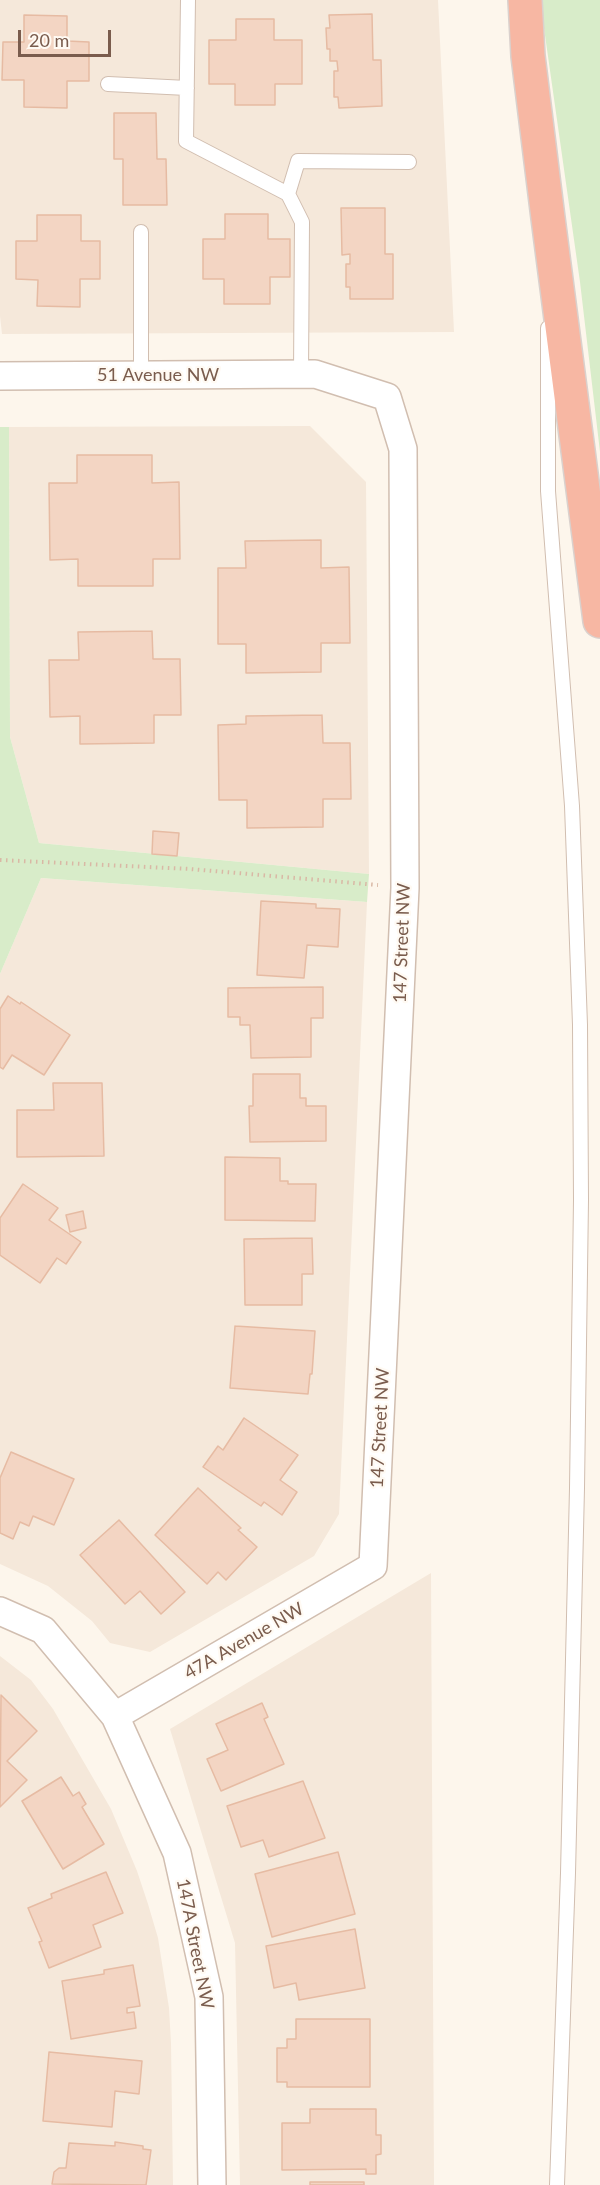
<!DOCTYPE html>
<html>
<head>
<meta charset="utf-8">
<style>
	body { margin:0 }
	#map { position:relative; width:600px; height:2185px; overflow:hidden; background:#fdf6ec; font-family:Lato,sans-serif }
	canvas { display:block }
	.scale { position:absolute; left:18px; top:30px; width:93px; height:27px; box-sizing:border-box; border:3px solid #7a5c4d; border-top:0; padding-left:8px; font-size:18px; line-height:21px; white-space:nowrap; color:#7a5c4d; -webkit-text-stroke:4px #fffaf3; paint-order:stroke }
</style>
</head>
<body>
<div id="map">
<canvas width="600" height="2185"></canvas>
<div class="scale">20 m</div>
</div>
<script>
const g = document.querySelector('canvas').getContext('2d');
g.lineJoin = 'round';
function fillPath(path, color) {
  g.fillStyle = color;
  g.fill(path, 'evenodd');
}
function shape(rows) {
  const path = new Path2D();
  for (const r of rows) {
    path.moveTo(r[0], r[1]);
    for (let i = 2; i < r.length; i += 2) path.lineTo(r[i], r[i + 1]);
  }
  return path;
}
function strokePath(path, color, width, dash) {
  g.strokeStyle = color;
  g.lineWidth = width;
  g.lineCap = dash ? 'butt' : 'round';
  g.setLineDash(dash || []);
  g.stroke(path);
}
function write(font, color, halo, rows, align = 'center') {
  g.font = font + ' Lato,sans-serif';
  g.lineWidth = 4.5;
  g.setLineDash([]);
  g.textBaseline = 'middle';
  g.strokeStyle = halo;
  g.fillStyle = color;
  for (const [text, x, y, turn = 0] of rows) {
    g.save();
    g.translate(x, y);
    g.rotate((+turn || 0) * Math.PI / 180);
    g.textAlign = isNaN(turn) ? turn : align;
    if (halo) g.strokeText(text, 0, 0);
    g.fillText(text, 0, 0);
    g.restore();
  }
}
fillPath(shape([
	[0,0,438,0,454,332,2,334,0,316],
	[310,426,366,482,369,874,39,843,10,737,9,427],
	[41,878,367,902,339,1514,314,1556,150,1652,110,1643,92,1621,48,1586,0,1564,0,974],
	[431,1573,434,2185,240,2185,235,1943,170,1729],
	[0,1656,31,1680,53,1709,111,1809,137,1871,148,1904,158,1938,169,2008,171,2043,173,2185,0,2185]
]), '#f5e8da');
fillPath(shape([
	[540,0,600,0,600,452,580,282],
	[0,427,9,427,10,737,39,843,369,874,367,902,41,878,0,974]
]), '#d8ecc9');
const building = shape([
	[372,14,373,60,381,60,382,106,339,108,338,97,334,97,334,71,338,71,337,61,330,61,330,49,327,49,326,28,330,28,329,15,372,14],
	[24,15,67,16,67,41,89,42,89,81,67,81,67,108,24,107,24,80,2,80,3,42,24,42,24,15],
	[236,19,274,19,274,40,302,40,302,84,275,84,275,105,235,105,235,84,209,84,209,40,236,40,236,19],
	[114,113,156,113,157,159,166,159,167,205,123,205,123,159,114,159,114,113],
	[341,208,385,208,385,254,393,254,393,299,350,299,350,287,346,287,346,264,350,264,350,254,342,255,341,208],
	[225,214,268,214,268,239,290,239,290,277,270,277,270,304,224,304,224,279,203,279,203,239,225,239,225,214],
	[37,215,81,215,81,241,100,241,100,279,80,279,80,307,37,306,38,280,16,279,16,241,37,241,37,215],
	[77,455,152,455,152,483,179,482,180,559,153,559,153,586,78,586,78,559,50,560,49,483,77,483,77,455],
	[321,540,321,568,349,567,350,643,321,643,321,672,246,673,246,644,218,644,218,568,246,568,245,541,321,540],
	[152,631,153,659,180,659,181,715,154,715,154,743,80,744,80,716,50,717,49,660,79,660,78,632,152,631],
	[322,715,323,743,350,743,351,799,323,799,323,827,247,828,247,800,219,800,218,725,246,724,246,716,322,715],
	[153,831,179,833,177,856,152,854,153,831],
	[261,901,316,904,316,908,340,909,338,947,307,945,304,978,257,975,261,901],
	[323,987,323,1018,311,1018,311,1057,251,1058,250,1025,240,1025,240,1017,228,1017,228,988,323,987],
	[8,996,20,1004,21,1002,70,1035,44,1075,12,1055,3,1069,0,1067,0,1009,8,996],
	[253,1074,300,1074,300,1098,306,1098,306,1106,326,1106,326,1141,250,1142,249,1106,253,1106,253,1074],
	[53,1083,102,1083,104,1156,17,1157,17,1110,54,1110,53,1083],
	[225,1157,280,1158,280,1181,288,1181,288,1184,316,1184,315,1221,225,1220,225,1157],
	[23,1184,58,1208,49,1220,81,1242,66,1264,57,1258,40,1283,0,1255,0,1218,23,1184],
	[83,1211,86,1228,70,1232,66,1215,83,1211],
	[312,1238,313,1274,302,1274,302,1305,245,1305,244,1239,312,1238],
	[235,1326,315,1331,312,1374,310,1374,308,1394,230,1388,235,1326],
	[244,1418,298,1455,280,1480,297,1492,282,1515,264,1502,261,1506,203,1467,218,1446,223,1450,244,1418],
	[11,1452,74,1479,54,1525,33,1516,29,1526,20,1522,13,1539,0,1533,0,1478,11,1452],
	[198,1488,241,1528,238,1530,257,1547,226,1580,218,1572,207,1584,155,1535,198,1488],
	[119,1520,185,1592,161,1614,140,1591,125,1604,80,1555,119,1520],
	[1,1695,37,1731,7,1761,27,1780,0,1807,1,1695],
	[262,1703,268,1717,264,1719,284,1764,221,1791,207,1759,228,1750,216,1724,262,1703],
	[61,1777,73,1796,79,1792,86,1804,82,1807,104,1844,63,1869,22,1801,61,1777],
	[303,1781,325,1838,269,1857,263,1840,241,1847,227,1806,303,1781],
	[338,1852,355,1914,272,1937,255,1874,338,1852],
	[106,1872,123,1913,93,1925,101,1947,49,1968,39,1942,42,1941,28,1908,52,1898,51,1894,106,1872],
	[355,1929,365,1988,299,2000,296,1983,274,1988,266,1946,355,1929],
	[133,1965,140,2006,127,2008,127,2013,134,2012,136,2028,71,2039,62,1981,104,1974,104,1970,133,1965],
	[296,2019,370,2019,370,2087,287,2087,287,2082,277,2082,277,2048,287,2048,287,2039,296,2039,296,2019],
	[49,2052,142,2061,139,2094,115,2091,112,2127,43,2121,49,2052],
	[310,2109,376,2109,376,2135,381,2135,381,2154,376,2155,376,2174,366,2174,366,2169,282,2170,282,2123,310,2123,310,2109],
	[115,2142,143,2146,143,2149,151,2150,146,2185,52,2184,54,2172,59,2168,66,2168,69,2143,115,2146,115,2142],
	[310,2182,364,2182,364,2185,310,2185,310,2182]
]);
fillPath(building, '#f3d5c3');
strokePath(building, '#e6bba3', 1.5);
const service = shape([
	[188,0,186,141,288,194,302,222,301,374],
	[108,84,187,88],
	[288,194,298,161,409,162],
	[141,232,141,375],
	[548,328,548,491,572,806,580,1025,581,1200,577,1488,568,1873,557,2185]
]);
const minor = shape([
	[0,376,315,374,387,397,403,449,405,888,373,1566,115,1716],
	[0,1611,43,1630,115,1716,177,1853,209,1997,212,2185]
]);
const motorway = shape([
	[525,0,528,56,548,218,600,621]
]);
strokePath(service, '#d1beb0', 16);
strokePath(minor, '#d1beb0', 30);
strokePath(motorway, '#dad1cd', 36);
strokePath(shape([
	[0,860,190,869,378,885]
]), '#d9b8a5', 4, [1.5, 4.5]);
strokePath(service, '#fff', 14);
strokePath(minor, '#fff', 27);
strokePath(motorway, '#f7b7a3', 33);
write('18px', '#7a5c4d', '#fffaf3', [
	["51 Avenue NW",158,375],
	["147 Street NW",402,943,-88],
	["147 Street NW",380,1428,-87],
	["47A Avenue NW",244,1641,-30],
	["147A Street NW",195,1944,79]
]);
</script>
</body>
</html>
